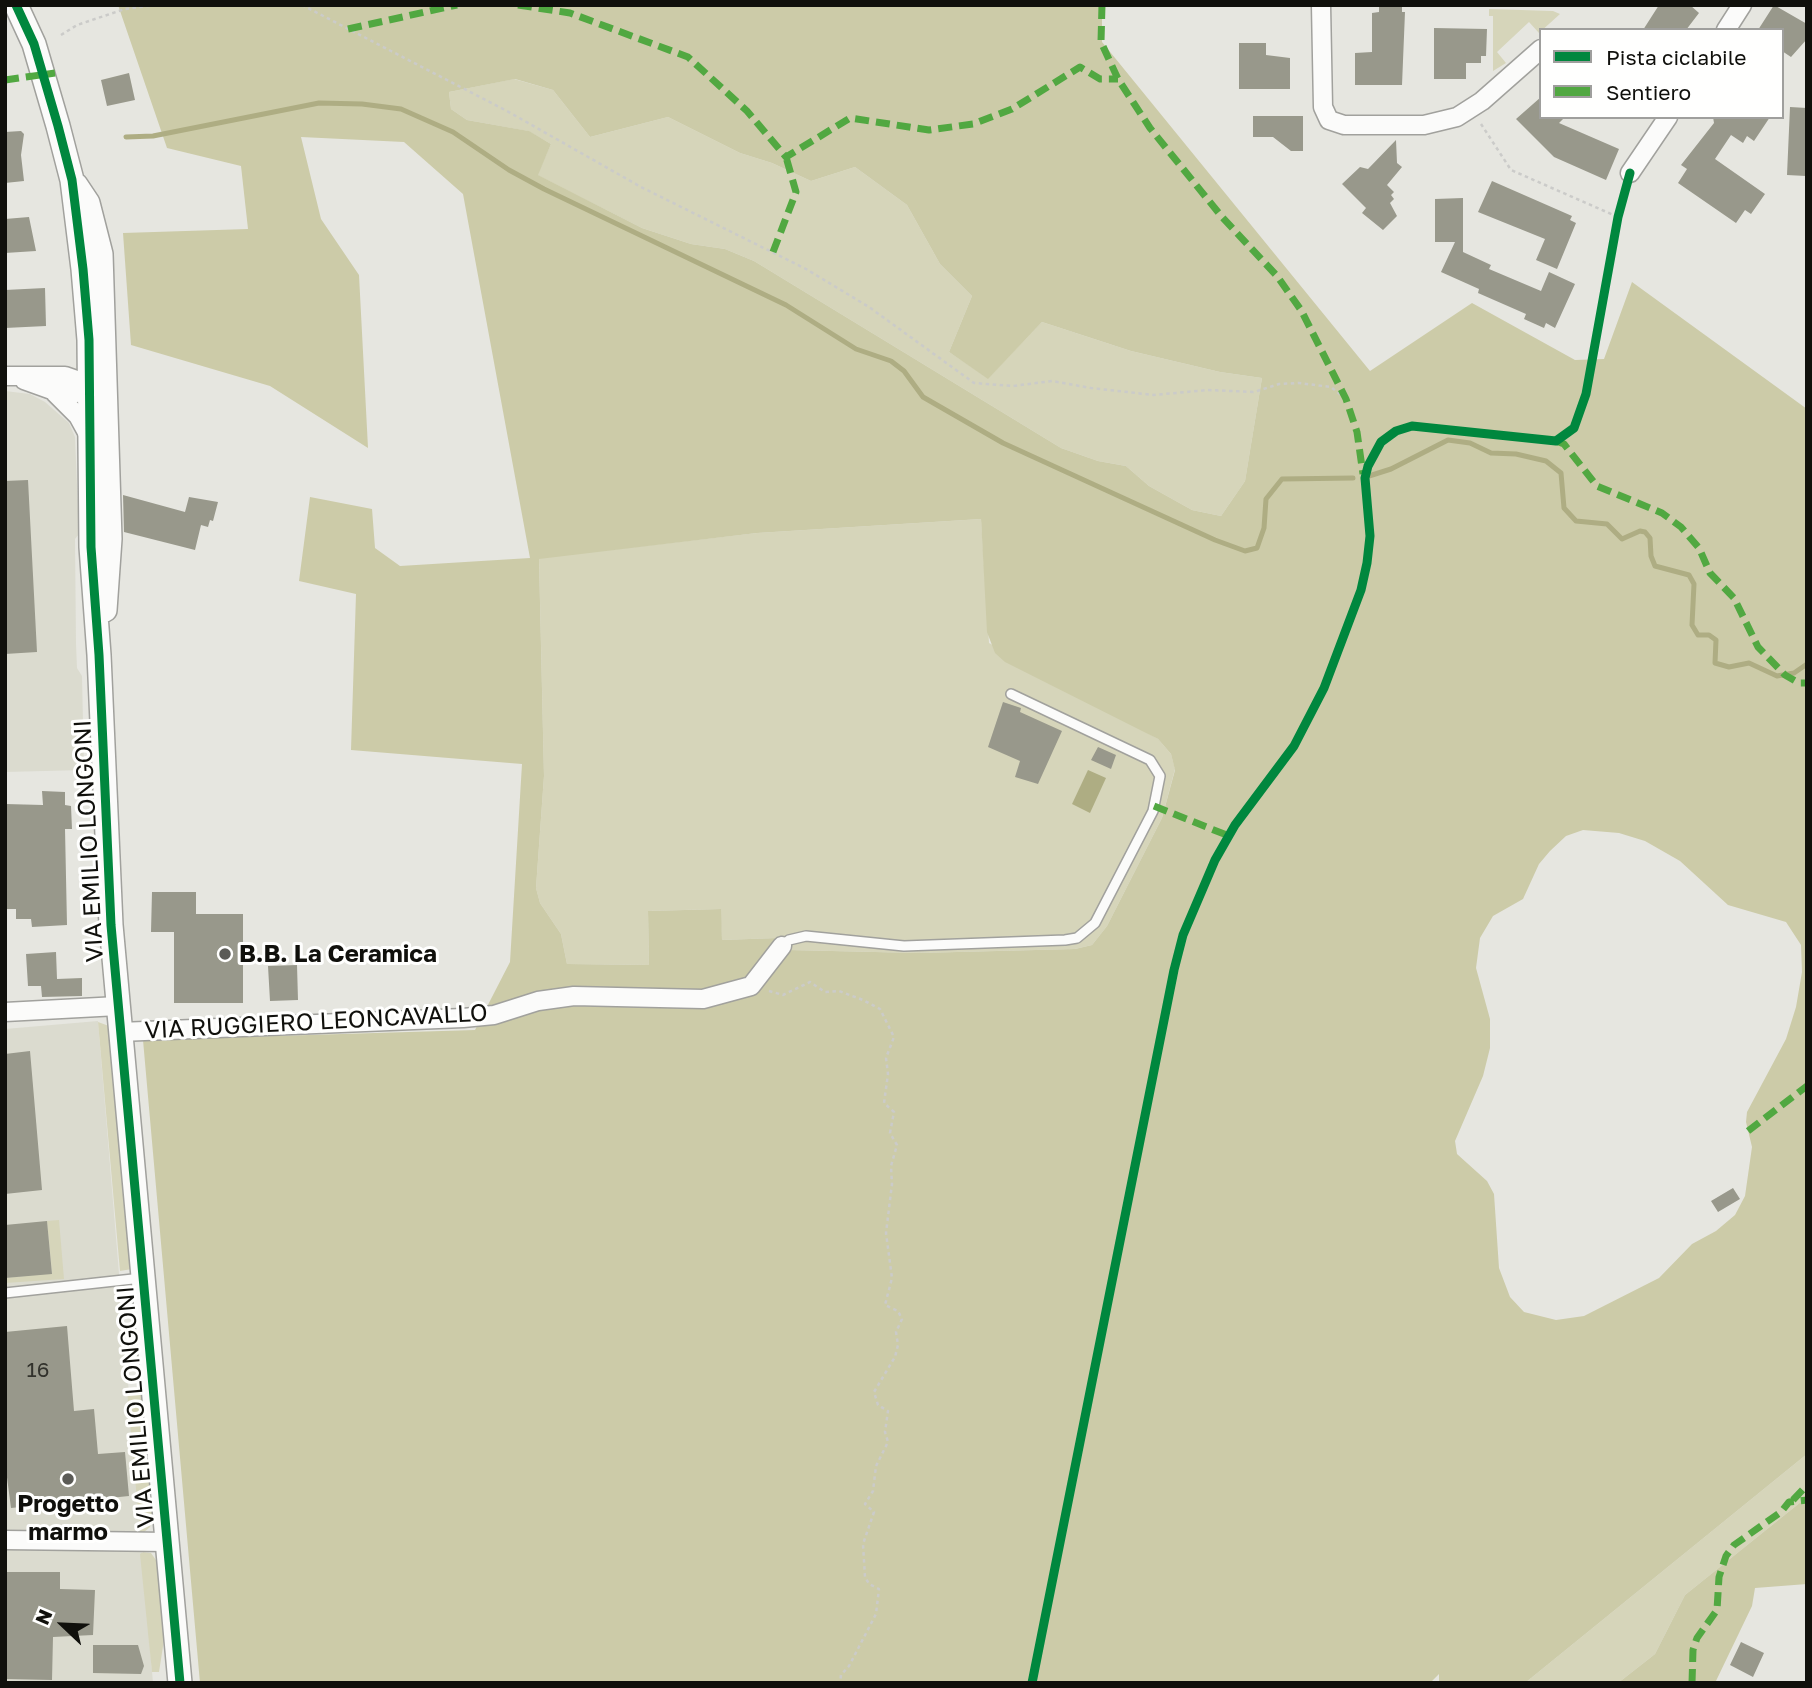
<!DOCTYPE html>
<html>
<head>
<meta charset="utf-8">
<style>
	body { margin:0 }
	#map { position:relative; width:1812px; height:1688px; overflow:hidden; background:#e6e6e0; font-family:"Golos Text",sans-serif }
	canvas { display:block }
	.frame { position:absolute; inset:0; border:7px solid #10100c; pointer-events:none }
	.legend { position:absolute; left:1539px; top:28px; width:245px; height:91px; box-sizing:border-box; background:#fffffe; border:2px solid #9f9f9d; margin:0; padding:9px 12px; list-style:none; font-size:21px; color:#10100c }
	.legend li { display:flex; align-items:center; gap:14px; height:35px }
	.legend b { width:35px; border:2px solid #9f9f9d }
	.north { position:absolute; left:28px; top:1590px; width:70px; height:70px; -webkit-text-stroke:5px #fffffe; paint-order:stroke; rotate:293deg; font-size:19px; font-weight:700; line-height:28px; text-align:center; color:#10100c }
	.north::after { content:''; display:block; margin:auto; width:24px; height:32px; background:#10100c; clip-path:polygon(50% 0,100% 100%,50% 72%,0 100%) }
</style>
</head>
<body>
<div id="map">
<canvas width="1812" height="1688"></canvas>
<div class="frame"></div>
<ul class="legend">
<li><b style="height:9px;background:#00873e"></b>Pista ciclabile</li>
<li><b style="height:9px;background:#51a841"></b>Sentiero</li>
</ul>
<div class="north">N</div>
</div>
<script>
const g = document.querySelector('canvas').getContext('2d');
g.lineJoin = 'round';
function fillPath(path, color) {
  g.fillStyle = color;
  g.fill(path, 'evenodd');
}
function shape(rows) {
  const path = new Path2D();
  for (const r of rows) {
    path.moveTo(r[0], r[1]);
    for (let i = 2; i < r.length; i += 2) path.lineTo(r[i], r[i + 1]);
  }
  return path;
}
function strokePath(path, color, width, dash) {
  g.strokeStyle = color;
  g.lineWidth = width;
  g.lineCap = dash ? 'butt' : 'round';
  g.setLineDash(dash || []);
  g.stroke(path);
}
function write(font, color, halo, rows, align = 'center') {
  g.font = font + ' "Golos Text",sans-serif';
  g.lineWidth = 6;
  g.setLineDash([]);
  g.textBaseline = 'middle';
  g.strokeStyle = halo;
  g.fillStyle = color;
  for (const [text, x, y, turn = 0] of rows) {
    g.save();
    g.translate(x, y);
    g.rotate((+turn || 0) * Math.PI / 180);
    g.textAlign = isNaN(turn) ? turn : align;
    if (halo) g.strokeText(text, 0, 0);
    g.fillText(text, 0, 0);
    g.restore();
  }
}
fillPath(shape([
	[5,391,30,394,45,402,69,423,75,437,79,534,75,539,76,644,77,668,82,676,84,770,5,772],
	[98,1021,153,1683,5,1683,5,1029]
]), '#dbdbcf');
fillPath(shape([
	[1489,9,1553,11,1560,14,1539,33,1529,22,1497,52,1506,63,1493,71,1493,16,1489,16],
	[514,79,553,90,590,137,668,117,740,153,772,163,811,181,855,167,907,205,940,264,972,296,949,352,988,378,1042,322,1131,351,1220,372,1262,378,1245,481,1221,516,1192,510,1149,486,1126,466,1098,461,1061,448,754,261,725,249,691,244,642,228,537,175,551,144,528,131,467,120,451,109,449,92],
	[981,519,989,643,1158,739,1171,754,1175,769,1162,818,1107,926,1092,945,1075,949,918,953,789,950,777,938,722,940,720,909,648,911,649,965,567,964,561,934,540,903,536,888,544,776,539,558,757,533],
	[98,1022,109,1026,112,1032,132,1269,120,1271],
	[59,1220,64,1279,5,1283,5,1278,52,1273,47,1221],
	[127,1390,144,1393,154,1513,150,1527,143,1533,140,1532],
	[1807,1454,1807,1497,1685,1595,1655,1654,1618,1683,1525,1683],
	[143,1552,151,1553,158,1563,164,1640,159,1672,152,1672,140,1554]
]), '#d6d5ba');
fillPath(shape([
	[118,5,1102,5,1102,42,1370,371,1472,303,1575,360,1604,359,1632,282,1807,409,1807,1454,1525,1683,1439,1683,1439,1674,1430,1683,200,1683,143,1040,475,1030,510,962,522,764,351,750,356,594,299,581,310,497,372,509,375,548,400,566,530,558,463,194,404,142,301,137,321,219,359,275,368,448,270,386,131,345,123,233,248,229,241,166,167,148],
	[515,79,553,90,590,137,668,117,740,153,772,163,811,181,855,167,907,205,940,264,972,296,949,352,988,379,1042,322,1131,351,1220,372,1262,378,1245,481,1221,516,1192,510,1149,486,1126,466,1098,461,1061,448,754,261,725,249,691,244,642,228,538,175,551,144,529,131,467,120,451,109,449,92],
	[981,519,987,632,995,653,1005,662,1158,739,1171,754,1175,770,1162,818,1107,926,1092,945,1075,949,918,953,789,950,777,938,722,940,721,909,648,911,649,965,567,964,561,934,540,903,536,888,544,776,539,559,757,533],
	[1583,830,1619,833,1645,841,1680,861,1728,905,1786,922,1801,945,1802,972,1796,1007,1786,1039,1747,1112,1746,1122,1752,1147,1745,1196,1735,1215,1716,1231,1692,1244,1659,1278,1584,1316,1556,1320,1524,1312,1510,1297,1499,1268,1494,1194,1487,1181,1457,1154,1455,1141,1483,1076,1490,1048,1490,1019,1476,968,1480,938,1493,916,1523,899,1539,864,1550,851,1566,836],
	[1807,1497,1807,1584,1755,1588,1752,1606,1715,1683,1618,1683,1655,1654,1685,1595]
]), '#cccba8');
fillPath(shape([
	[1088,770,1106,778,1090,813,1072,804]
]), '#aead83');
strokePath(shape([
	[126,137,153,136,319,103,362,104,401,109,453,132,509,170,544,189,786,305,856,349,891,361,904,371,923,397,1003,443,1215,540,1245,551,1257,548,1264,528,1266,499,1282,479,1353,478],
	[1369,476,1391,469,1448,440,1470,443,1491,453,1516,454,1546,461,1561,473,1564,508,1576,521,1607,524,1622,539,1640,531,1645,532,1650,538,1651,556,1655,566,1689,575,1694,584,1692,625,1698,635,1709,635,1716,640,1715,663,1729,667,1749,663,1777,676,1794,673,1807,664]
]), '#aead83', 5);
fillPath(shape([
	[1379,5,1402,5,1402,12,1405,12,1402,85,1355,85,1355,53,1372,52,1372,13,1379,12],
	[1659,5,1690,5,1699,13,1686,30,1643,30],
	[1774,5,1807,24,1807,39,1791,57,1782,51,1782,30,1758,30],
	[1434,28,1487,29,1486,56,1481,56,1481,63,1466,63,1466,79,1434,79],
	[1239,43,1266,43,1266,55,1290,58,1290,89,1239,89],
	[129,73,135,100,107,106,101,80],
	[1541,97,1541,117,1565,117,1559,123,1619,149,1606,180,1554,157,1516,119],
	[1790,107,1807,108,1806,176,1787,175],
	[1253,116,1303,116,1303,151,1291,151,1273,137,1253,137],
	[1713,117,1770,117,1754,141,1747,136,1743,143,1731,135,1715,159,1765,194,1751,214,1745,210,1736,223,1678,183,1687,169,1681,165,1714,123],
	[21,131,24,134,21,155,24,181,5,183,5,132],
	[1396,140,1397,163,1402,167,1387,185,1394,192,1391,195,1394,199,1390,203,1397,216,1383,230,1362,213,1366,208,1342,184,1360,167,1368,169],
	[1492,181,1572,216,1570,220,1576,223,1557,269,1536,260,1545,239,1478,212],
	[1463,198,1463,252,1491,265,1489,269,1541,291,1549,272,1575,284,1555,328,1546,323,1544,328,1524,319,1526,314,1478,293,1479,289,1441,272,1455,242,1435,242,1435,199],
	[29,217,36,251,5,253,5,219],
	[45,288,46,326,5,328,5,290],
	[28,480,37,652,5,654,5,481],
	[123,495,185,512,189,497,218,502,213,521,210,520,208,527,201,525,195,550,124,532],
	[1003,702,1021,708,1020,712,1062,731,1038,784,1015,777,1020,761,988,747],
	[1098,747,1116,755,1111,769,1091,760],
	[42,791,65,792,65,805,71,806,72,829,65,829,67,925,32,927,31,919,16,919,16,909,5,909,5,804,43,805],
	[152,892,196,892,196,914,243,914,243,1003,174,1003,174,932,151,932],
	[56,952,57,979,82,978,82,996,42,997,41,986,28,986,26,954],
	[297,965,298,1000,270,1001,268,966],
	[30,1051,42,1190,5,1194,5,1054],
	[1733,1188,1740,1199,1718,1212,1711,1201],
	[47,1221,52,1274,5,1278,5,1225],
	[67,1326,74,1411,94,1409,98,1454,125,1452,129,1496,11,1508,5,1462,5,1332],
	[5,1572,60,1572,60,1589,95,1590,93,1635,53,1637,52,1680,5,1679],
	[1741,1642,1764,1653,1753,1677,1730,1665],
	[93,1645,138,1645,144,1666,141,1674,93,1673]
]), '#98988b');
const service = shape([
	[782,946,789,940,806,936,904,946,1065,940,1077,938,1095,923,1153,811,1160,776,1150,760,1011,694],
	[5,1293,142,1278]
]);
const minor = shape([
	[1321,5,1323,107,1329,120,1344,125,1424,125,1457,117,1482,101,1541,49],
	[1726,30,1742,5],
	[1630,173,1668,117],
	[5,376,65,376,88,384],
	[24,380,63,394,88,392],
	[55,393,78,416,89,436],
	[5,1012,118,1006],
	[120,1032,463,1018,494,1015,538,1001,574,996,703,999,751,986,782,946],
	[5,1540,168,1542]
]);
const tertiary = shape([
	[16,5,34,44,58,126,72,180,83,269,89,340,91,547,99,655,111,925,180,1683],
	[76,185,88,203,101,254,110,539,105,610]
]);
strokePath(service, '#a1a19d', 12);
strokePath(minor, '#a1a19d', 21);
strokePath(tertiary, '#a1a19d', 26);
strokePath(shape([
	[302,5,507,111,641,187,806,269,869,307,974,383,1013,386,1052,381,1091,388,1154,395,1208,390,1254,392,1279,384,1299,383,1331,387,1346,399],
	[61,35,77,25,125,9,155,5],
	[1481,124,1511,170,1618,217],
	[769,991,783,995,810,982,825,992,839,991,863,1000,880,1009,894,1037,886,1058,888,1074,884,1103,894,1112,890,1133,897,1145,891,1166,892,1184,886,1233,892,1278,885,1305,898,1311,902,1319,896,1332,898,1345,895,1357,874,1392,878,1405,888,1411,885,1432,888,1442,876,1466,873,1491,865,1504,874,1512,863,1544,865,1577,869,1584,879,1589,876,1614,849,1666,841,1675,840,1683]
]), '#cbcbc9', 2.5, [3.5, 3.5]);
strokePath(service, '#fbfbfa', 9);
strokePath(minor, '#fbfbfa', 18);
strokePath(tertiary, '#fbfbfa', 23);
strokePath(shape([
	[518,5,570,13,688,57,747,111,786,157,850,118,929,130,973,124,1012,109,1080,67,1100,79,1118,79],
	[1102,5,1101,42,1118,79,1150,128,1222,217,1277,276,1301,310,1346,399,1357,432,1363,474],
	[348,29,457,5],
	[5,80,55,73],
	[773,252,796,192,786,157],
	[1556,441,1564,444,1597,486,1662,513,1681,527,1699,548,1710,573,1734,598,1758,647,1785,675,1799,683,1807,683],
	[1154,806,1229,836],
	[1748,1131,1807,1086],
	[1793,1500,1807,1485],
	[1692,1683,1693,1650,1697,1638,1717,1610,1719,1577,1726,1556,1734,1545,1781,1512,1789,1502,1807,1500]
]), '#51a841', 7, [14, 7]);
strokePath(shape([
	[16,5,34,44,58,126,72,180,83,269,89,340,91,547,99,655,111,925,180,1683],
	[1032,1683,1174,970,1183,935,1215,860,1235,825,1294,746,1324,688,1361,590,1367,563,1370,536,1365,478,1368,466,1381,442,1396,431,1412,426,1556,441,1574,428,1586,394,1618,217,1630,173]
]), '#00873e', 9);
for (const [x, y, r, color] of [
	[225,954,7,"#5b5b56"],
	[68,1479,7,"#5b5b56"]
]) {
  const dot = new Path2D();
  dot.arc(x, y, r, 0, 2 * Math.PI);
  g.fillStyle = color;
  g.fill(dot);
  strokePath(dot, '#fffffe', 2.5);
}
write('21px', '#32322c', null, [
	["16",38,1370]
]);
write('24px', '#10100c', '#fffffe', [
	["VIA EMILIO LONGONI",89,841,-93],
	["VIA RUGGIERO LEONCAVALLO",316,1022,-3],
	["VIA EMILIO LONGONI",136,1407,-95]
]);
write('bold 24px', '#10100c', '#fffffe', [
	["B.B. La Ceramica",239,954],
	["Progetto",68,1504,"center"],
	["marmo",68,1532,"center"]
], 'left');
</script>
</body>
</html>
